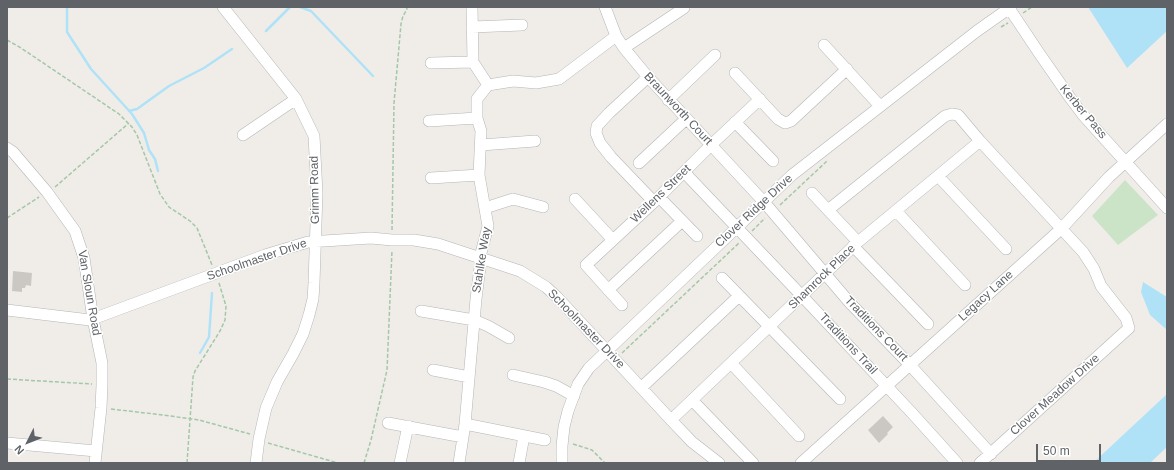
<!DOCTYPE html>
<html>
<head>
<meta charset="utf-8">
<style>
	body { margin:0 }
	#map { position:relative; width:1174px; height:470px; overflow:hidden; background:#f0ede8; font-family:Arial,sans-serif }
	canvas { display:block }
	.frame { position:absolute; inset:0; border:8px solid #5f6367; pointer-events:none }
	.north { position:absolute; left:8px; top:422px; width:40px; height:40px; -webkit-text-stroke:3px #fff; paint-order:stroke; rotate:228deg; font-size:11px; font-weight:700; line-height:16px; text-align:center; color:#5f6367 }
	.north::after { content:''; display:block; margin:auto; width:14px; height:18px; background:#5f6367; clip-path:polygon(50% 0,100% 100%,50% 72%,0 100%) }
	.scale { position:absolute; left:1036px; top:444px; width:65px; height:18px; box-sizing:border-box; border:2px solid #5f6367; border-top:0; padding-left:5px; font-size:12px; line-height:14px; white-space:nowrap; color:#5f6367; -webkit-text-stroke:3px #fff; paint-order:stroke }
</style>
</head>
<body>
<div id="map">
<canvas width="1174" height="470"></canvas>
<div class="frame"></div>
<div class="north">N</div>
<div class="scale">50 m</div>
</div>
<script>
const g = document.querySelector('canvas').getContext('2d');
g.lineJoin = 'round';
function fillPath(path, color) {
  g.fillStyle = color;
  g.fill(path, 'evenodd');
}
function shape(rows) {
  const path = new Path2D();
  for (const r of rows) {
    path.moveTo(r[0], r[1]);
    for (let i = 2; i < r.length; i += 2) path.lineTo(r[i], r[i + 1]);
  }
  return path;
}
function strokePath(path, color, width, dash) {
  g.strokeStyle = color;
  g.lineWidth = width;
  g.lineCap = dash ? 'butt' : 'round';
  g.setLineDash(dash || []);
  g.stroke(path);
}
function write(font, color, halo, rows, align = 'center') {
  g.font = font + ' Arial,sans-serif';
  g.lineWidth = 3;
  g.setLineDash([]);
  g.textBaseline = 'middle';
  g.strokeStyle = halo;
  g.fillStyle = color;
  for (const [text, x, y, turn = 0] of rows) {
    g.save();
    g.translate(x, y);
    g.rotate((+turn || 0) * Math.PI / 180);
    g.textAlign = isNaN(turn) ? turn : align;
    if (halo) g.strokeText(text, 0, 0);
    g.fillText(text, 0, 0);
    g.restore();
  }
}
fillPath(shape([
	[1125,180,1158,215,1118,245,1092,216]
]), '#cbe4c7');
fillPath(shape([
	[1088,7,1167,7,1167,31,1127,68],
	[1143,282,1167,297,1167,330,1150,315,1141,292],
	[1167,394,1167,447,1150,463,1093,463]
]), '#b0e2f7');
strokePath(shape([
	[67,7,67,32,91,69,132,114,144,133,149,150,155,159,158,171],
	[300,7,311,11,373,76],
	[266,31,290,7],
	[129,111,137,109,169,86,204,68,232,49],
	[200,353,209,337,212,293]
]), '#b0e2f7', 2.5);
fillPath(shape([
	[13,271,32,273,31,286,26,285,25,288,22,288,22,292,12,291],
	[883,416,893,427,887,433,888,434,879,443,868,430]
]), '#cbc8c4');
const minor = shape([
	[223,7,296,99,314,136,317,193,314,283,313,299,309,315,303,334,293,354,277,382,266,408,259,439,256,463],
	[472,7,473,62],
	[605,7,616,36,624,48,648,77,764,202,850,303,909,364,991,454],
	[1009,8,1039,53,1071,99,1083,115,1167,208],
	[472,27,522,25],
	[824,45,880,106],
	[624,48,684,8],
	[431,63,473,62,488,85],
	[735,73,778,119,785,123,791,121,847,69],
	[648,77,609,113,597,126,596,133,600,143,611,157,654,202],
	[668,100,715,55],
	[429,121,477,118],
	[735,122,773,161],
	[243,135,296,99],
	[481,145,535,141],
	[7,148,13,152,47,192,75,231,84,258,93,319,102,363,102,385,101,408,95,463],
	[639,163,686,119],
	[684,172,802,296,912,413,957,463],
	[938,176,1006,249],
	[431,178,479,175],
	[812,193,858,242],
	[659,197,697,236],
	[575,199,613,240],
	[485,208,513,199,543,207],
	[828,210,945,116,952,114,958,115,980,141,1083,252,1094,269,1101,286,1126,318,1129,328,980,463],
	[896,211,965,285],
	[853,246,928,324],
	[722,278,840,399],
	[608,290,682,221],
	[622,305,586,265,654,202,711,145,760,99],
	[7,310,90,320,265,255,308,242,371,238,392,240,414,240,438,244,520,271,546,287,557,297,671,420,692,442,719,463],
	[421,311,474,320,488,326,509,338],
	[731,363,799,436],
	[433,370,469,377],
	[513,375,544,382,556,386,574,396],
	[642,387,739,296],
	[692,400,753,463],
	[671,420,858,242,980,141],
	[388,423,463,437],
	[465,424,545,440],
	[7,443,96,451],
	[400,463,408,426],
	[459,463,465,424,476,299,480,267,480,257,488,226,479,175,481,131,477,118,477,99,488,85,513,81,536,83,559,79,616,36],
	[519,463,524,436],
	[562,463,562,446,564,427,568,411,578,384,589,368,792,175,977,31,1011,7],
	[801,463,1062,228,1109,177,1167,124]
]);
strokePath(minor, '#b3b5b9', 12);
strokePath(shape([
	[1023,13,1032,7],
	[1001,27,1008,23],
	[7,40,21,48,119,114,132,127,137,135,160,194,169,207,190,221,197,228,212,265],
	[55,187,129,123],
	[780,205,827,161],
	[7,218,39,197],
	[392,230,394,103,401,24,403,16,407,9,406,7],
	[752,231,765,218],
	[622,353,739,243],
	[7,379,92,384],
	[111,409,163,415,199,420,250,434],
	[268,443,338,463],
	[573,444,592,450,605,463],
	[187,463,193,377,195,371,220,331,225,320,226,306,219,283],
	[364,463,371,440,387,370,392,250]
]), '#a3c7a8', 1.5, [4, 2]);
strokePath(minor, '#fff', 11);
write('12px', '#5f6367', '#fff', [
	["Braunworth Court",678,109,47],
	["Kerber Pass",1083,112,50],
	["Grimm Road",315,190,-91],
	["Wellens Street",661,194,-44],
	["Clover Ridge Drive",754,211,-43],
	["Schoolmaster Drive",257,260,-19],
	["Stahlke Way",482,260,-81],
	["Shamrock Place",822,277,-44],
	["Van Sloun Road",89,293,80],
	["Legacy Lane",986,296,-42],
	["Schoolmaster Drive",586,329,46],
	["Traditions Court",876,329,46],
	["Traditions Trail",848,344,47],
	["Clover Meadow Drive",1055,395,-42]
]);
</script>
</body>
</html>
